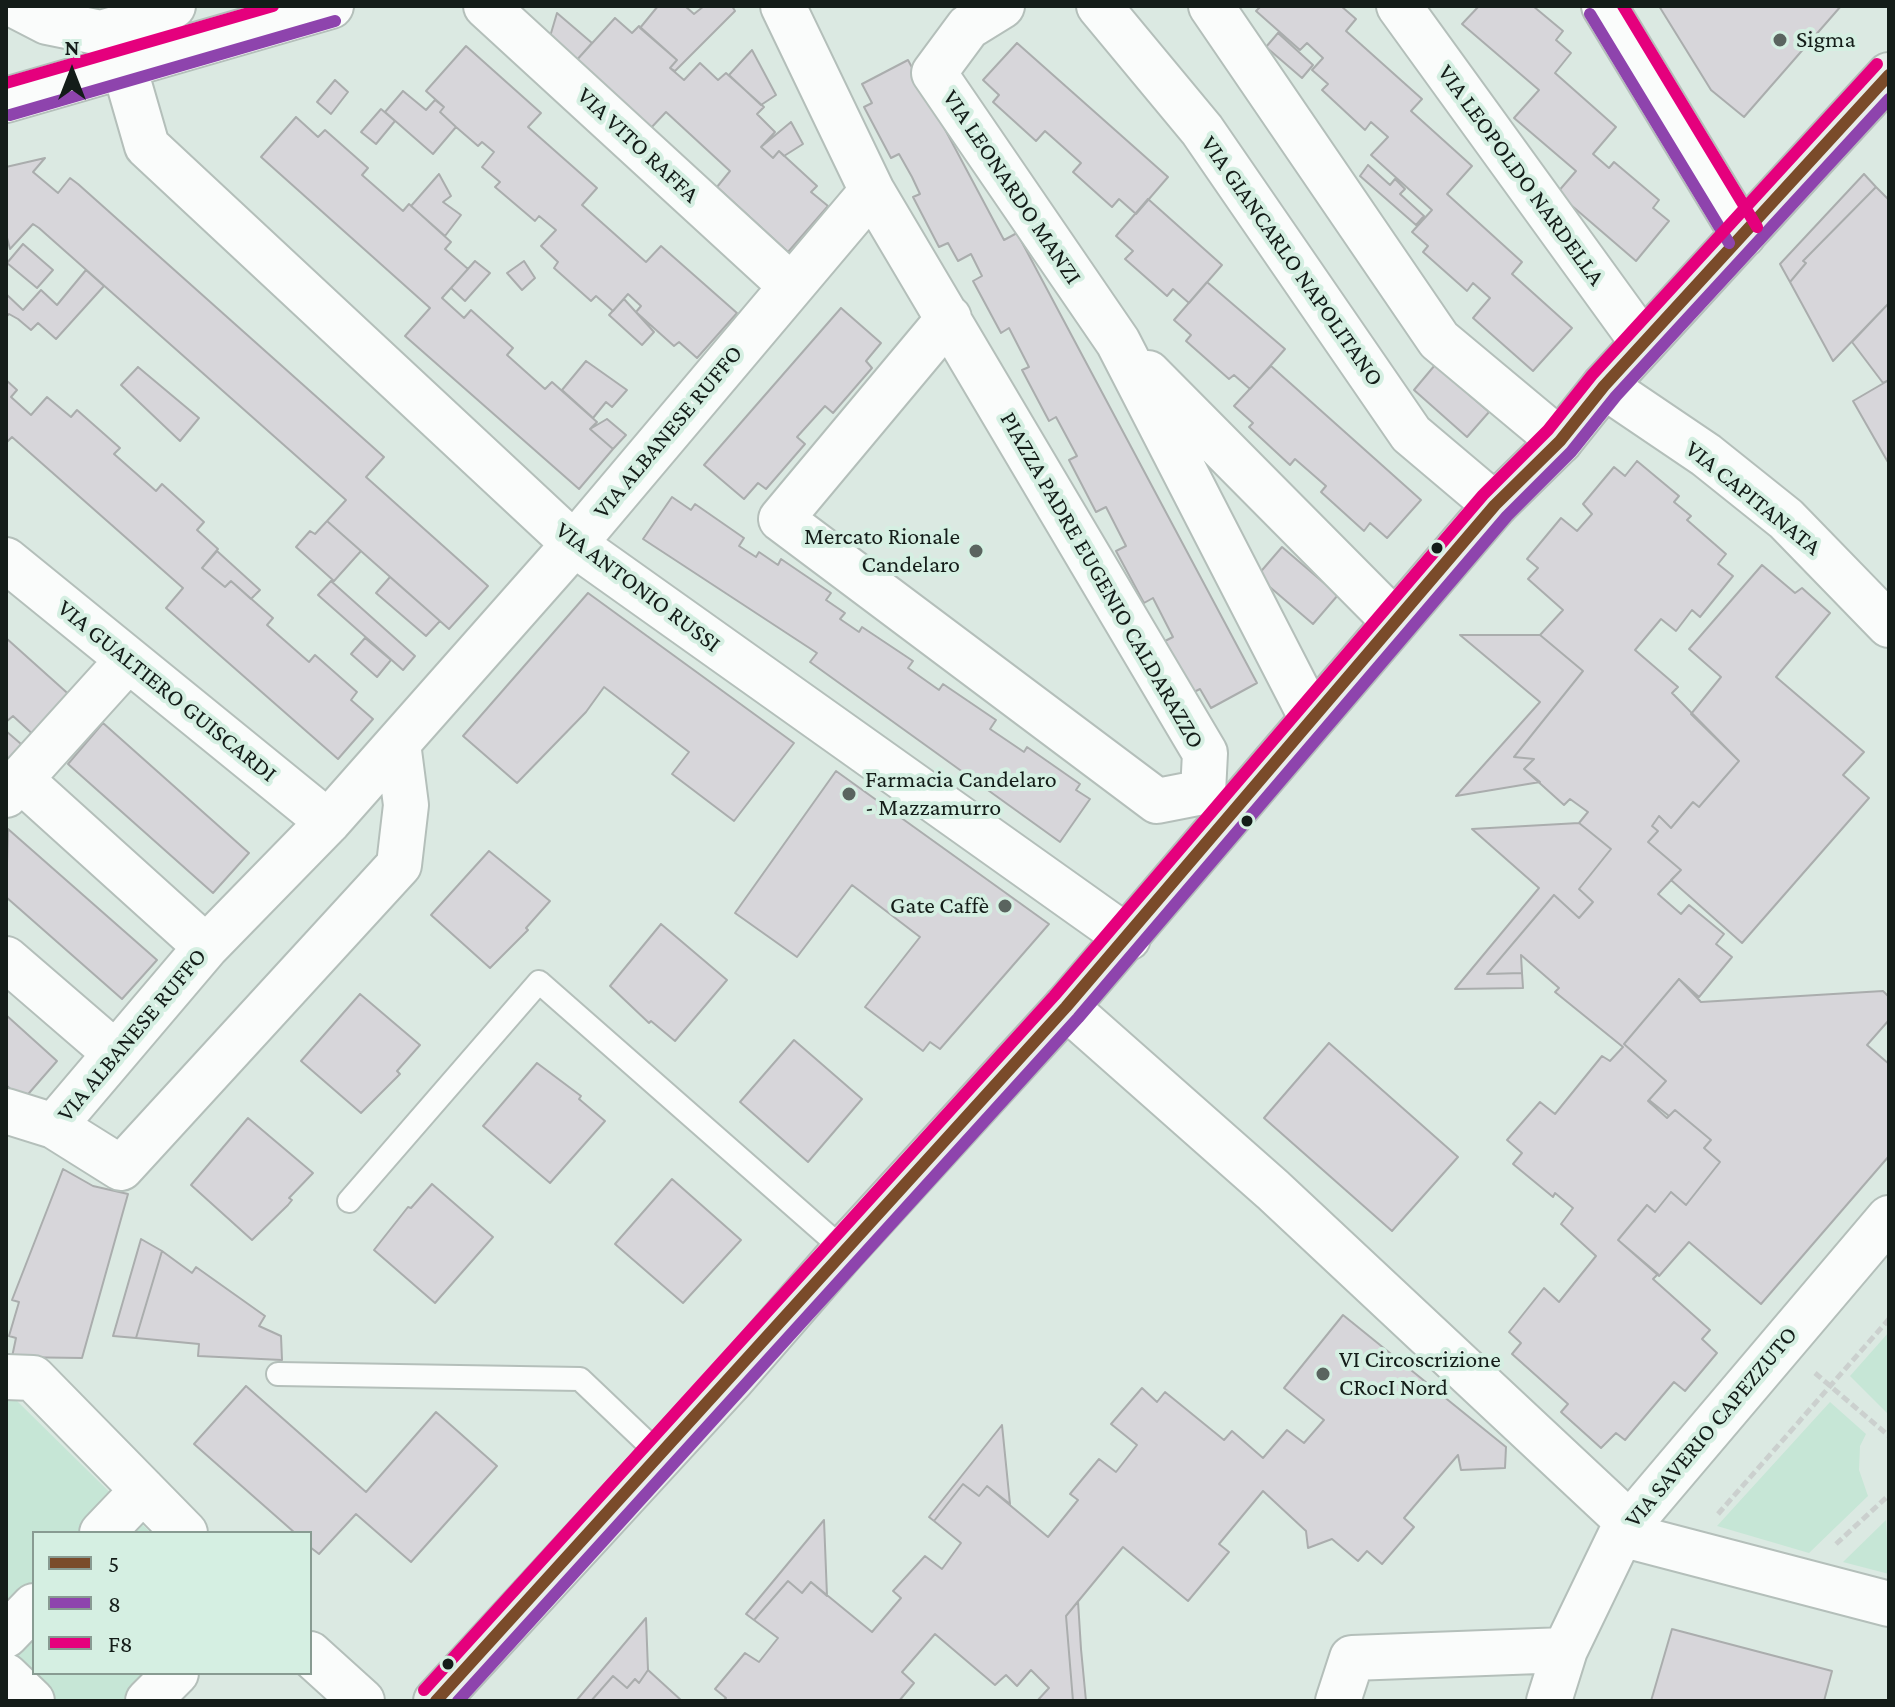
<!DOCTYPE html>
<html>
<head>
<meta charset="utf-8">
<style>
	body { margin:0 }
	#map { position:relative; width:1895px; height:1707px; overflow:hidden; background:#dbe9e2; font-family:"Crimson Pro",serif }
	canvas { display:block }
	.frame { position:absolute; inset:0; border:8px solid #141d19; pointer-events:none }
	.legend { position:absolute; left:32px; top:1531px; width:280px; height:144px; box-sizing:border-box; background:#d5efe2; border:2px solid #889b92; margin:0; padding:10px 14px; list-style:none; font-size:24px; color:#141d19 }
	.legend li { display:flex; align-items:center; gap:16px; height:40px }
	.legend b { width:40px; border:2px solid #889b92 }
	.north { position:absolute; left:32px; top:32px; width:80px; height:80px; -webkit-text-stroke:6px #d5efe2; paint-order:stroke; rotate:0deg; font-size:22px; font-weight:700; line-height:32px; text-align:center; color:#141d19 }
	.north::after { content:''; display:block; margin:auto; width:28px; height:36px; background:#141d19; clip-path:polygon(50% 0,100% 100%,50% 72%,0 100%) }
</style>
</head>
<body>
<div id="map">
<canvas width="1895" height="1707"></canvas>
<div class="frame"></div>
<ul class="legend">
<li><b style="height:10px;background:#7a4b2a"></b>5</li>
<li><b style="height:10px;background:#8e44ad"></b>8</li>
<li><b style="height:10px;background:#e5007d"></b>F8</li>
</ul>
<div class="north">N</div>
</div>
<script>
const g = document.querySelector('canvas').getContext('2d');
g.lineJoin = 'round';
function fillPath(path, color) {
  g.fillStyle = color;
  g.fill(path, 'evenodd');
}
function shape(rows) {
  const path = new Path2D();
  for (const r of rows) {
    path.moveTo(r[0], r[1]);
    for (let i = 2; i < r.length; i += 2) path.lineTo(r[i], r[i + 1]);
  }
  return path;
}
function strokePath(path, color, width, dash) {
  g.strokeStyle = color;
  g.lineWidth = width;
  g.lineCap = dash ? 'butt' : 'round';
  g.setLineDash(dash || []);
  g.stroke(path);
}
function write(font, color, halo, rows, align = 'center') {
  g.font = font + ' "Crimson Pro",serif';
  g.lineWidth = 8;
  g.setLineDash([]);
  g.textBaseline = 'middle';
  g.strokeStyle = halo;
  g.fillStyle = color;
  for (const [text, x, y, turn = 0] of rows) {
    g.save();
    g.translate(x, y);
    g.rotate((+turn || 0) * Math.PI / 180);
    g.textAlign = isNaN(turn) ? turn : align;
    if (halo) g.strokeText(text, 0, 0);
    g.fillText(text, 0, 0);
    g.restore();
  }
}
fillPath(shape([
	[1889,1332,1889,1412,1887,1413,1850,1376],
	[6,1401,17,1401,151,1533,34,1533,34,1673,149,1673,122,1701,6,1701],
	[1830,1402,1866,1434,1860,1446,1859,1470,1868,1496,1809,1553,1717,1526],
	[1886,1520,1889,1574,1843,1562]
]), '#c6e6d6');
const building = shape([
	[658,6,685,6,694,14,704,6,732,6,735,11,675,71,670,68,677,60,640,28,658,6],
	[1261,6,1341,6,1356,19,1346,31,1422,99,1411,111,1472,166,1447,194,1522,262,1512,274,1572,328,1533,371,1473,318,1490,298,1473,283,1467,291,1423,252,1428,246,1412,232,1432,210,1371,155,1388,137,1371,122,1365,130,1322,90,1328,84,1312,70,1323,58,1307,43,1300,50,1256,11,1261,6],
	[1479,6,1533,6,1563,31,1556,40,1571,53,1555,73,1616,127,1593,154,1609,168,1614,162,1659,200,1653,208,1669,221,1636,261,1557,193,1576,171,1514,118,1539,90,1462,24,1479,6],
	[1659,6,1841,6,1744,117,1711,90,1659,6],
	[557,13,592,43,575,62,549,40,557,13],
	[615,18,632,33,639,26,677,60,670,68,684,80,700,63,718,80,726,73,764,107,757,114,775,132,761,147,773,158,779,151,817,186,811,192,828,206,788,252,717,187,730,171,666,112,649,130,575,62,615,18],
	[1278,33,1313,65,1302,78,1266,47,1278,33],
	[1017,43,1168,177,1136,214,1119,199,1112,207,1073,172,1081,163,1045,131,1036,141,993,102,999,95,983,80,1017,43],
	[466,46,541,113,528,127,597,188,582,205,646,262,661,246,737,313,697,358,679,342,674,346,636,312,641,306,628,294,613,311,596,296,591,301,554,268,558,262,541,246,556,230,539,216,535,221,495,187,500,182,482,167,494,152,482,142,478,146,456,127,440,112,444,107,426,91,466,46],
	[752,50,776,95,761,105,729,75,752,50],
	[908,60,1004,240,1017,233,1257,683,1211,708,1200,689,1192,693,1165,641,1173,637,1153,598,1144,603,1116,551,1126,546,1106,507,1096,512,1069,460,1077,456,1056,417,1049,421,1022,370,1029,367,1009,328,1001,333,973,281,982,276,971,254,958,261,948,243,939,247,913,197,920,194,912,177,899,154,891,158,864,107,872,103,862,84,908,60],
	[335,80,348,92,331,114,317,102,335,80],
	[403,91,426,110,435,100,444,107,440,112,456,127,433,154,385,112,403,91],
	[381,109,395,121,376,144,361,132,381,109],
	[296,117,318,137,325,130,368,168,362,175,403,211,409,204,451,242,445,249,468,269,442,298,464,318,471,310,513,348,507,355,545,389,552,382,597,422,590,429,613,449,579,489,405,336,430,308,261,157,296,117],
	[791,122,803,144,784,156,779,151,773,158,761,147,791,122],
	[45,158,33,172,58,193,70,178,78,184,384,457,366,477,488,586,449,629,327,521,346,500,39,228,33,224,10,249,6,234,6,167,45,158],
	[1368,165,1390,185,1395,179,1405,189,1400,194,1424,216,1416,225,1360,176,1368,165],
	[439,174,451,196,443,202,461,215,445,236,411,206,439,174],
	[1864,174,1876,187,1803,261,1806,263,1790,282,1780,264,1864,174],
	[1876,187,1889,200,1889,303,1833,361,1790,282,1806,263,1803,261,1876,187],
	[1148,199,1222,265,1189,303,1173,289,1167,296,1125,259,1133,251,1116,236,1148,199],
	[23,244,53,270,37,288,7,263,23,244],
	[475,261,490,273,465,301,451,288,475,261],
	[524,261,535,278,522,290,507,273,524,261],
	[86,270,104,286,56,339,38,323,31,330,18,319,9,314,6,317,6,294,23,310,41,290,57,305,86,270],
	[1207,282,1285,349,1250,389,1234,375,1229,379,1186,341,1191,335,1174,320,1207,282],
	[624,299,654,332,642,345,609,315,624,299],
	[1889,303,1889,380,1883,383,1852,342,1889,303],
	[841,308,881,343,866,361,872,368,833,413,825,406,797,437,805,444,766,489,758,483,744,499,704,465,841,308],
	[586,361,627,390,612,407,606,402,593,418,562,390,586,361],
	[1435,365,1489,412,1467,437,1414,390,1435,365],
	[1271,366,1421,500,1387,538,1370,523,1364,531,1321,492,1326,486,1295,459,1290,465,1249,427,1253,423,1234,406,1271,366],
	[138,367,199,418,180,441,121,385,138,367],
	[6,380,17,390,11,397,31,415,47,397,71,417,77,410,120,448,114,454,156,491,162,484,204,522,197,530,218,549,202,568,225,587,231,581,273,618,267,625,309,662,315,655,357,692,351,700,373,719,338,759,166,608,183,588,12,437,6,443,6,380],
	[1889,380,1889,464,1853,401,1889,380],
	[607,419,626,435,613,449,590,429,607,419],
	[1637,461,1679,496,1674,502,1691,516,1687,520,1726,554,1718,564,1733,576,1700,617,1692,610,1676,631,1661,619,1635,650,1678,687,1672,693,1739,761,1699,807,1693,802,1671,828,1659,816,1652,826,1658,831,1648,842,1681,870,1658,894,1681,914,1689,905,1724,934,1716,944,1732,957,1699,997,1679,979,1624,1044,1666,1081,1648,1101,1667,1118,1675,1110,1711,1140,1704,1148,1720,1162,1686,1205,1671,1192,1655,1212,1647,1205,1618,1240,1658,1274,1653,1279,1710,1330,1702,1339,1717,1353,1685,1391,1674,1382,1625,1440,1616,1433,1601,1448,1561,1412,1568,1404,1512,1354,1521,1343,1509,1332,1544,1288,1559,1302,1596,1256,1561,1224,1573,1208,1555,1193,1553,1197,1513,1164,1522,1153,1507,1140,1540,1102,1555,1114,1602,1056,1610,1061,1623,1047,1555,992,1559,988,1521,955,1522,973,1487,974,1554,895,1579,918,1593,902,1579,889,1611,849,1579,823,1588,812,1570,799,1564,805,1524,769,1534,759,1514,757,1583,671,1540,635,1563,610,1528,579,1538,568,1527,559,1561,518,1577,531,1592,514,1583,504,1614,467,1625,476,1637,461],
	[672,497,691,510,695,504,744,538,739,546,756,557,759,552,778,565,781,559,831,593,826,600,845,613,840,619,859,632,862,627,913,661,908,668,939,690,943,684,996,720,990,729,1024,752,1027,747,1080,784,1076,790,1090,799,1060,842,810,662,817,653,643,539,672,497],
	[327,521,361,551,334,581,296,547,310,531,315,534,327,521],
	[1282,547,1338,595,1313,624,1257,576,1282,547],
	[217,551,260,590,251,599,231,581,225,587,202,568,217,551],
	[1762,565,1795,593,1802,588,1830,613,1776,677,1864,752,1843,775,1869,798,1742,943,1671,880,1681,870,1648,842,1658,831,1652,826,1659,816,1671,828,1693,802,1699,807,1739,761,1691,714,1721,677,1689,649,1762,565],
	[390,577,440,621,426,636,376,593,390,577],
	[331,581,415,656,403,670,318,595,331,581],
	[588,593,794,743,734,821,672,774,689,752,604,687,586,712,517,783,463,736,588,593],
	[1460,635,1540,635,1583,671,1514,757,1534,759,1524,769,1540,782,1456,796,1540,702,1460,635],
	[6,638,74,699,38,739,13,716,6,722,6,638],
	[365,638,391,660,377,677,351,654,365,638],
	[103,723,249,853,213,893,68,764,103,723],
	[6,731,28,750,6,770,6,731],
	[836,771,1049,924,940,1049,930,1042,923,1051,865,1007,920,937,852,885,797,957,735,913,836,771],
	[1579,823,1611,849,1579,889,1593,902,1579,918,1554,895,1487,974,1522,973,1523,988,1455,989,1539,888,1472,829,1579,823],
	[8,829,157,960,122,999,6,897,8,829],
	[489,851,550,901,526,928,528,930,490,968,431,915,489,851],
	[661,924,727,980,675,1041,651,1021,649,1023,610,986,661,924],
	[1679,979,1701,1002,1883,991,1889,997,1889,1020,1867,1045,1889,1064,1889,1156,1761,1304,1689,1242,1659,1276,1618,1240,1647,1205,1655,1212,1671,1192,1686,1205,1720,1162,1704,1148,1711,1140,1675,1110,1669,1116,1649,1100,1666,1081,1624,1044,1679,979],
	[360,994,420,1045,397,1071,400,1074,361,1113,301,1061,360,994],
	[6,1015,57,1061,23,1100,6,1085,6,1015],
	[794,1040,862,1099,808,1162,740,1102,794,1040],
	[1329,1043,1458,1157,1392,1231,1264,1118,1329,1043],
	[537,1063,581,1096,579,1099,605,1121,550,1183,483,1126,537,1063],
	[248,1118,313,1173,289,1198,292,1200,288,1205,252,1240,191,1185,248,1118],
	[63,1169,93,1186,128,1194,82,1358,12,1357,16,1338,9,1336,19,1302,12,1300,63,1169],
	[672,1179,741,1240,683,1303,615,1244,672,1179],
	[432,1184,493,1237,435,1303,374,1250,408,1207,411,1208,432,1184],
	[141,1239,162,1251,136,1338,113,1336,141,1239],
	[162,1251,192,1273,196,1267,265,1316,259,1326,281,1336,282,1360,198,1356,199,1344,136,1338,162,1251],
	[1343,1315,1506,1447,1505,1468,1461,1470,1458,1455,1404,1518,1414,1527,1382,1564,1367,1551,1358,1561,1332,1539,1308,1548,1306,1531,1263,1491,1219,1544,1229,1552,1188,1601,1123,1547,1066,1616,1073,1701,1037,1701,1049,1688,1031,1670,1017,1686,1006,1675,995,1685,935,1634,902,1672,914,1683,899,1701,723,1701,726,1698,715,1689,745,1653,759,1662,778,1638,754,1620,788,1581,802,1593,811,1582,872,1632,901,1598,893,1591,925,1556,942,1569,961,1543,934,1521,963,1484,979,1496,987,1486,1048,1537,1078,1500,1070,1494,1099,1459,1116,1472,1137,1445,1111,1424,1142,1388,1157,1402,1165,1392,1224,1440,1232,1431,1263,1458,1287,1430,1304,1443,1324,1420,1284,1388,1343,1315],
	[246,1386,366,1492,436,1412,497,1466,411,1562,356,1514,319,1554,310,1547,310,1533,295,1533,194,1444,246,1386],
	[1002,1425,1010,1504,987,1486,979,1496,963,1484,934,1521,929,1517,1002,1425],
	[824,1520,827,1596,811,1582,802,1593,788,1581,754,1620,746,1614,824,1520],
	[1078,1601,1081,1649,1086,1701,1073,1701,1066,1616,1078,1601],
	[646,1618,648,1670,639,1683,635,1679,627,1688,613,1676,591,1701,576,1701,646,1618],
	[1672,1629,1832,1671,1824,1701,1651,1701,1672,1629],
	[648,1670,682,1701,591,1701,613,1676,627,1688,635,1679,639,1683,648,1670]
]);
fillPath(building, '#d7d6da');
strokePath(building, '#aaadad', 2);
const lane = shape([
	[349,1201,539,982,844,1250],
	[278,1374,580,1379,661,1456]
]);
const street = shape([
	[16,6,47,22,101,33,143,21,173,6],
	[486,6,790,285],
	[783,6,872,191,1205,753,1203,792],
	[1002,6,968,27,934,73,1118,342,1311,717],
	[1099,6,1202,130,1411,434,1495,505],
	[1211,6,1439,340,1560,441],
	[1399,6,1643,343],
	[1604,6,1743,235],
	[123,63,147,146,574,544,1128,938],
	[6,100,331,6],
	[949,318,781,519,1157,801,1203,792],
	[1148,373,1394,621],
	[1604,386,1706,455,1786,519,1889,625],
	[6,560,328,822],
	[398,743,406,805,399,865,121,1168,54,1126,206,947,328,822,574,544,872,191],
	[20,779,206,947],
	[6,795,128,660],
	[6,959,115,1053],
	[1066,1007,1273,1190,1629,1523],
	[6,1111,54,1126],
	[6,1377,33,1378,185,1533],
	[102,1533,143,1490],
	[1621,1534,1889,1604],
	[6,1635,34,1606],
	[310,1654,362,1701],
	[6,1676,32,1701],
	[148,1701,176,1673],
	[1338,1701,1352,1658,1565,1650],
	[1549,1701,1565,1650,1621,1534,1889,1218]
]);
const secondary = shape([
	[436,1701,732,1379,844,1250,1066,1007,1495,505,1560,441,1604,386,1889,75]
]);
strokePath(lane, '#b4bfba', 26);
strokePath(street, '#b4bfba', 48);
strokePath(secondary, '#b4bfba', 48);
strokePath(shape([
	[1815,1373,1889,1436],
	[1718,1514,1889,1319],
	[1836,1544,1889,1495]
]), '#cbd0ce', 5, [8, 4]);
strokePath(lane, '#fafcfb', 22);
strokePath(street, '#fafcfb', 44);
strokePath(secondary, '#e8eeeb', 44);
strokePath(shape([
	[436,1701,1066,1007,1495,505,1560,441,1604,386,1889,75]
]), '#7a4b2a', 12);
strokePath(shape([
	[1590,14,1729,243],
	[10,115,335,21],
	[458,1701,1078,1018,1507,516,1571,452,1616,396,1889,99]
]), '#8e44ad', 12);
strokePath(shape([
	[1623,6,1757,227],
	[6,83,273,6],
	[424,1690,1054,996,1483,495,1548,430,1592,375,1877,64]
]), '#e5007d', 12);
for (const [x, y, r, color] of [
	[1780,40,8,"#5a645f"],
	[1437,548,7,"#141d19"],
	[976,551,8,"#5a645f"],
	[849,794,8,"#5a645f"],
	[1247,821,7,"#141d19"],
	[1005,906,8,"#5a645f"],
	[1323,1374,8,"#5a645f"],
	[448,1664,7,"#141d19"]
]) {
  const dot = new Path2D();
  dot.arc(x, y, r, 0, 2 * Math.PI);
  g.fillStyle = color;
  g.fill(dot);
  strokePath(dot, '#d5efe2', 3);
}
write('24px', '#141d19', '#d5efe2', [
	["Sigma",1796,40],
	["Mercato Rionale",960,537,"right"],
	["Candelaro",960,565,"right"],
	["Farmacia Candelaro",865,780],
	["- Mazzamurro",865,808],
	["Gate Caffè",989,906,"right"],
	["VI Circoscrizione",1339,1360],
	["CRocI Nord",1339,1388]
], 'left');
write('24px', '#141d19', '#d5efe2', [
	["VIA VITO RAFFA",638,145,43],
	["VIA LEOPOLDO NARDELLA",1521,175,54],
	["VIA LEONARDO MANZI",1012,187,56],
	["VIA GIANCARLO NAPOLITANO",1292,261,55],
	["VIA ALBANESE RUFFO",668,432,-50],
	["VIA CAPITANATA",1753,498,39],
	["PIAZZA PADRE EUGENIO CALDARAZZO",1102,580,60],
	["VIA ANTONIO RUSSI",638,587,37],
	["VIA GUALTIERO GUISCARDI",167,691,39],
	["VIA ALBANESE RUFFO",132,1035,-50],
	["VIA SAVERIO CAPEZZUTO",1711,1427,-50]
]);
</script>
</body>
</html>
